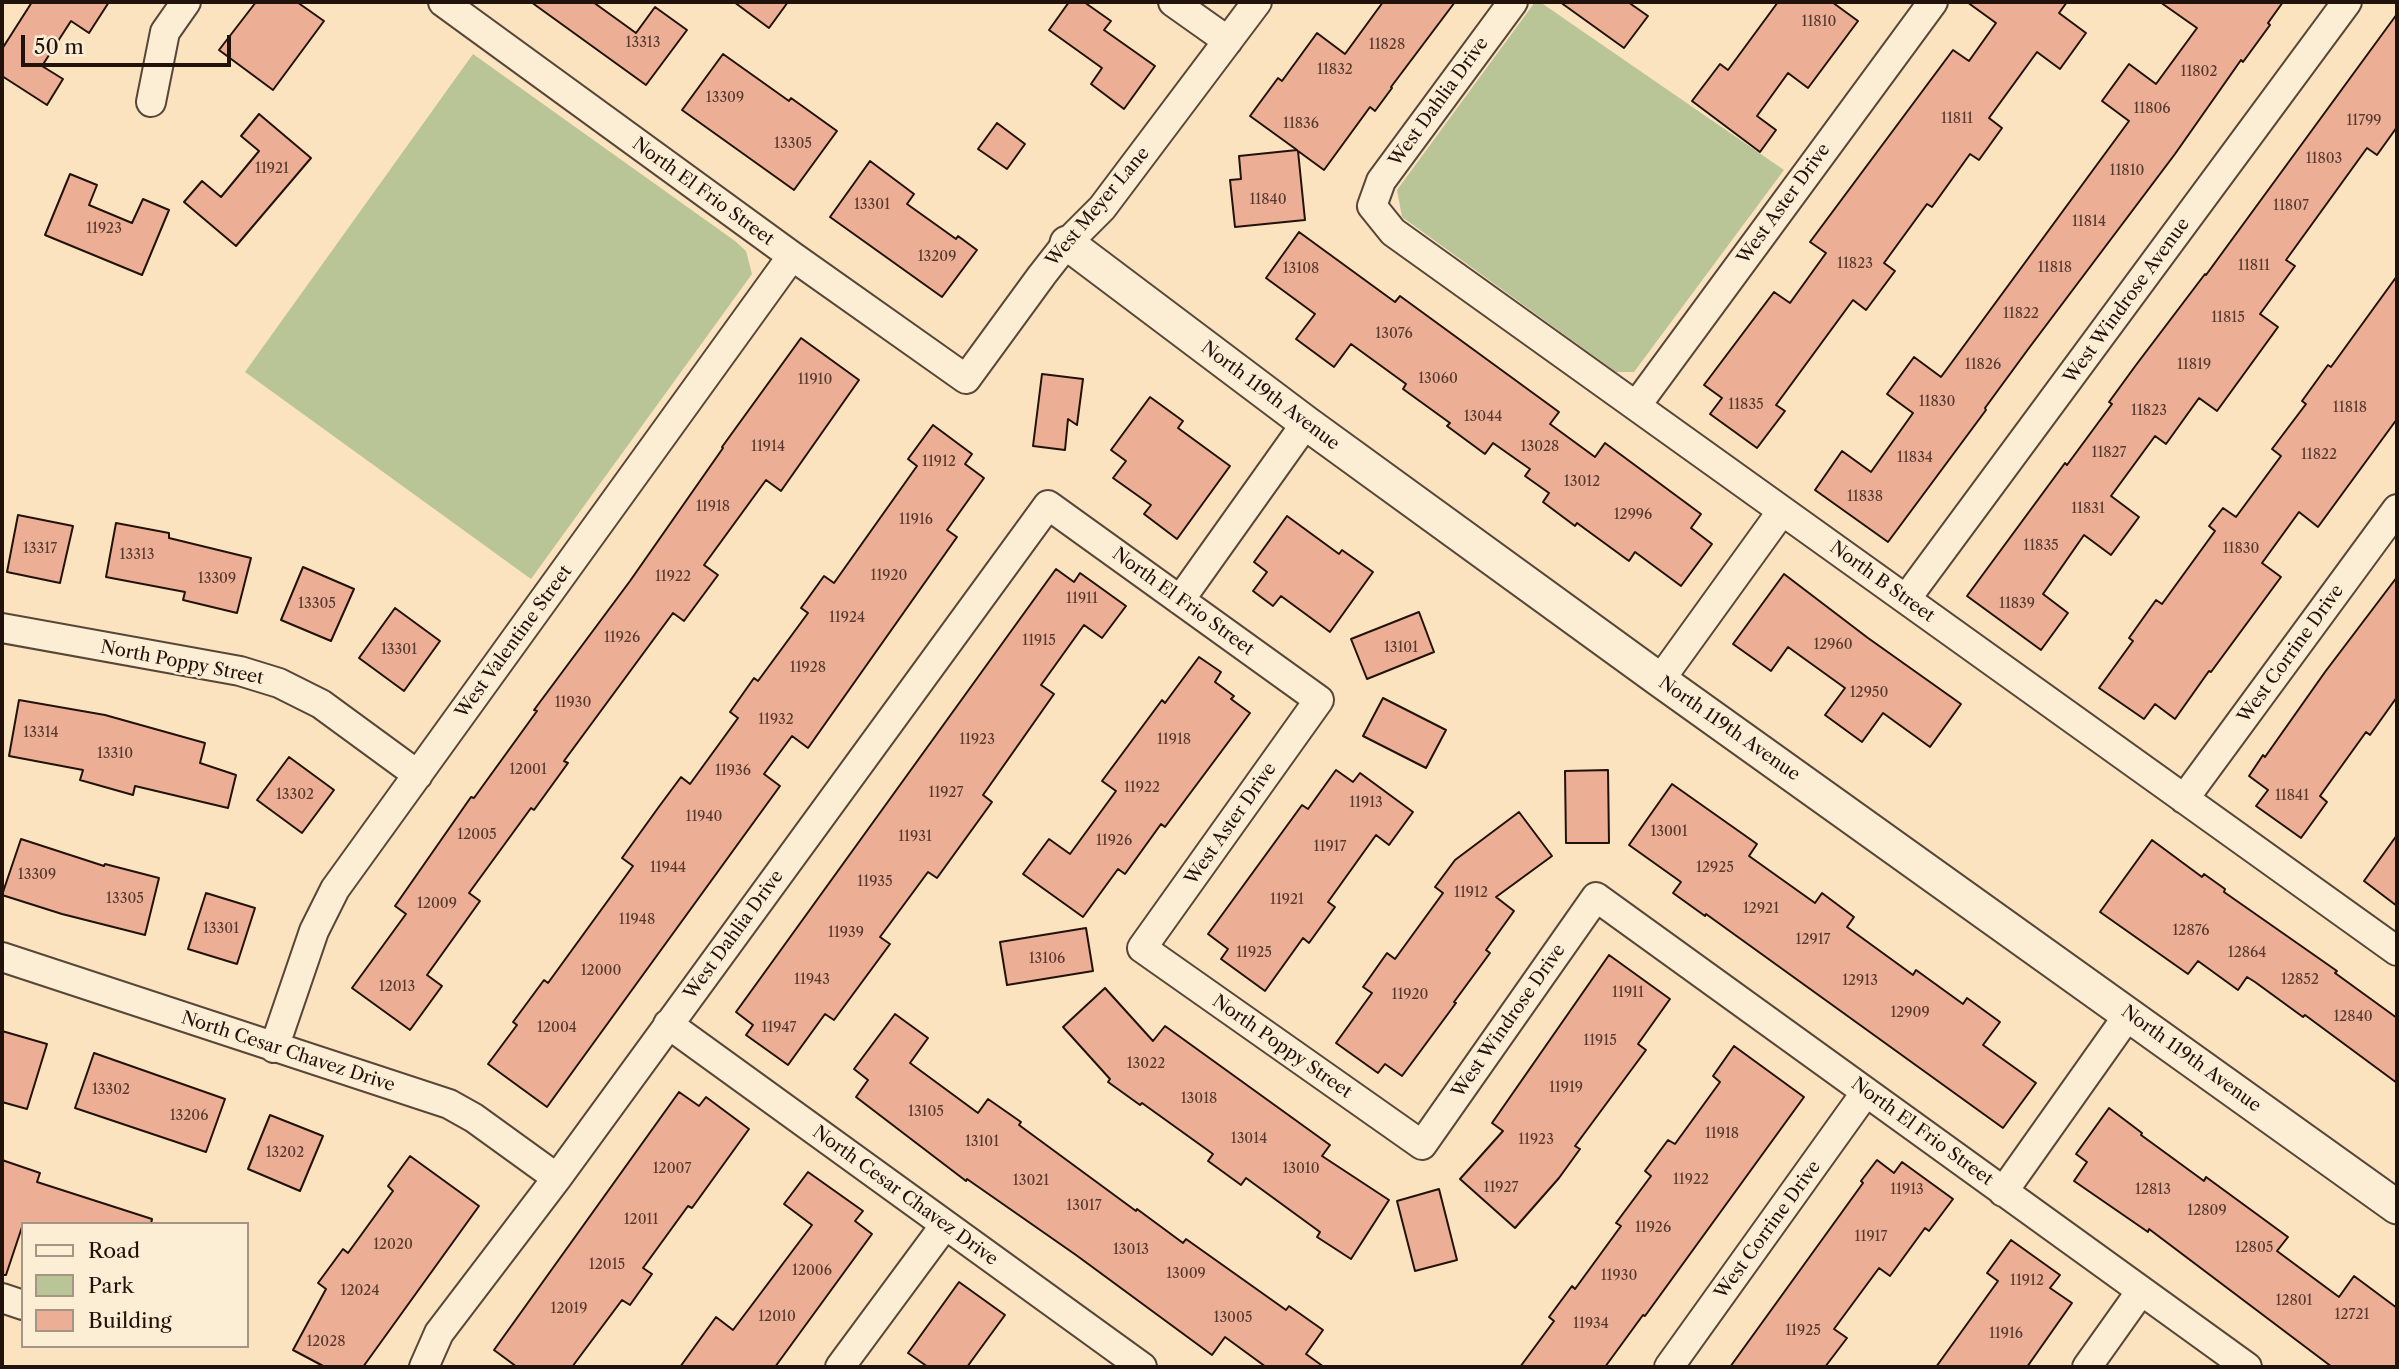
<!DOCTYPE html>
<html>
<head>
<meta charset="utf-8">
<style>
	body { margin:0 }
	#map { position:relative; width:2399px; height:1369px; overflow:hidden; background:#fbe3bf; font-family:"Libre Caslon Text",serif }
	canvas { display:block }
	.frame { position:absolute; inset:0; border:4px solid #21120b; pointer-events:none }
	.legend { position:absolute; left:21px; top:1222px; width:228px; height:126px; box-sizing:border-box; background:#fcedd5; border:2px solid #a49584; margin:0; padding:9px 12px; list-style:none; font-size:21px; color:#21120b }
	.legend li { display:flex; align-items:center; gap:14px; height:35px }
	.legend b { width:35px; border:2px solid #a49584 }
	.scale { position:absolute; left:21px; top:35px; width:210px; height:32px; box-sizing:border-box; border:4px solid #21120b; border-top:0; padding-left:9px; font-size:21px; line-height:24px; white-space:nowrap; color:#21120b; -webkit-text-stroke:5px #fcedd5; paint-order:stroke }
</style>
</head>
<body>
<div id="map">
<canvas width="2399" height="1369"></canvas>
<div class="frame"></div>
<ul class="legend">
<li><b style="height:9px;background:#fcedd5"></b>Road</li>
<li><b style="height:19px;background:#b9c596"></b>Park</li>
<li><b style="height:19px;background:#ecae95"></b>Building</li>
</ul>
<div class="scale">50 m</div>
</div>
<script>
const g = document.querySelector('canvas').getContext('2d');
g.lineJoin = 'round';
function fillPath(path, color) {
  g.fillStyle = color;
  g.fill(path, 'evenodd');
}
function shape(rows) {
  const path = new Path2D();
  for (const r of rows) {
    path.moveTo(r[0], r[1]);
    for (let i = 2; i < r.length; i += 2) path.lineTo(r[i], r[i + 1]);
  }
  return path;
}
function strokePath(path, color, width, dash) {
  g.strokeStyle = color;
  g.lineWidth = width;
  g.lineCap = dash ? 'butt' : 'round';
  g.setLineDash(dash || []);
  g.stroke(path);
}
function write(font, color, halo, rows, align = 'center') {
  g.font = font + ' "Libre Caslon Text",serif';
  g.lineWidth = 5;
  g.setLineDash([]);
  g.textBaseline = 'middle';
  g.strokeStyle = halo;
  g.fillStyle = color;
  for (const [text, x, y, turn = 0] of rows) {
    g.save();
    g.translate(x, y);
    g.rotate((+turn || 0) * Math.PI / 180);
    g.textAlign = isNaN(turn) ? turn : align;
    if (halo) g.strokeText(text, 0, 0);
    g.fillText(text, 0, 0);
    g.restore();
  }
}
fillPath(shape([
	[1535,2,1540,2,1784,170,1634,372,1616,372,1402,217,1397,190],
	[473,54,735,241,746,251,752,274,531,579,245,372]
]), '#b9c596');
const building = shape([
	[32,2,109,2,89,33,71,21,42,66,63,79,47,105,2,76,2,49,32,2],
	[256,2,297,2,324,21,273,90,219,50,256,2],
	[531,2,593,2,636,33,655,7,687,30,646,85,531,2],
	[734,2,788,2,769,28,734,2],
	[1069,2,1084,2,1111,21,1104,30,1155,66,1124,109,1091,84,1102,68,1049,30,1069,2],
	[1383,2,1455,2,1391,87,1392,88,1375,111,1370,107,1324,170,1298,151,1305,220,1235,227,1230,180,1241,179,1239,156,1297,150,1250,116,1278,78,1282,81,1317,33,1345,54,1383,2],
	[1560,2,1628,2,1648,16,1624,48,1560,2],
	[1778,2,1832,2,1858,21,1808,88,1788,73,1757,116,1776,130,1760,152,1692,101,1720,64,1728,70,1778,2],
	[1967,2,2067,2,2059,13,2086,33,2060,69,2037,52,1989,118,2002,128,1979,160,1970,154,1932,207,1927,204,1884,263,1895,271,1866,310,1853,300,1776,405,1785,411,1757,448,1710,414,1722,398,1704,385,1774,292,1790,303,1826,253,1810,242,1953,50,1969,61,1996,23,1967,2],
	[2160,2,2283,2,2268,23,2270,25,2243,62,2241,60,2175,154,2029,348,1985,408,1986,410,1888,542,1815,490,1842,451,1871,472,1913,413,1887,394,1914,357,1941,377,2129,121,2102,101,2129,64,2156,84,2197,28,2160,2],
	[2397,14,2397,127,2377,155,2367,148,2286,260,2295,266,2260,314,2278,327,2217,411,2199,398,2166,444,2155,436,2111,496,2139,517,2111,555,2084,535,2043,594,2068,613,2041,650,1967,596,2065,463,2067,465,2112,404,2109,402,2136,365,2205,274,2206,275,2397,14],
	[723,54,789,101,791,98,837,131,794,190,682,110,723,54],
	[259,114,311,158,236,246,184,202,202,181,221,197,259,151,241,136,259,114],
	[997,123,1025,144,1007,169,978,149,997,123],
	[870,161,914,194,907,204,956,239,958,236,977,250,942,297,830,217,870,161],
	[70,174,97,185,89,205,132,223,143,199,169,210,142,275,45,235,70,174],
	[1299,232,1395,302,1400,296,1559,412,1550,424,1595,457,1605,443,1701,514,1691,528,1712,544,1681,586,1635,552,1629,561,1577,523,1575,526,1543,502,1549,493,1525,476,1530,469,1493,443,1485,454,1447,426,1450,423,1403,389,1406,384,1351,344,1334,367,1296,339,1315,314,1266,278,1299,232],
	[2397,276,2397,419,2318,527,2299,512,2262,563,2281,577,2211,672,2209,671,2175,719,2155,704,2144,719,2099,688,2133,641,2129,638,2156,600,2162,604,2215,531,2209,526,2223,508,2236,517,2281,456,2272,449,2306,404,2302,401,2328,365,2331,367,2397,276],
	[801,338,859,380,781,491,766,480,704,565,718,575,684,621,673,613,564,761,568,763,534,810,531,808,469,893,480,901,427,975,442,986,410,1030,352,988,406,914,395,906,471,797,474,798,537,711,534,710,630,581,723,448,722,447,801,338],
	[1042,374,1083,379,1077,425,1068,419,1065,450,1033,446,1042,374],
	[1150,397,1183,421,1178,428,1230,466,1177,539,1144,514,1151,505,1113,478,1126,461,1111,450,1150,397],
	[933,425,972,454,965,464,984,478,947,530,957,537,808,748,792,736,764,774,780,786,547,1107,488,1064,517,1025,513,1022,544,980,548,983,633,866,622,858,658,808,681,777,690,784,738,718,730,712,754,678,758,681,808,613,801,608,824,576,834,583,917,466,908,459,933,425],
	[18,515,73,526,60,583,7,572,18,515],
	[1287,516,1339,554,1342,550,1373,572,1330,632,1281,596,1273,606,1253,591,1267,572,1254,562,1287,516],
	[116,523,169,533,169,538,251,558,237,613,183,600,185,592,106,577,116,523],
	[303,567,354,589,331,641,281,620,303,567],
	[1056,569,1074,582,1080,573,1126,606,1102,638,1084,625,1041,685,1054,694,983,795,992,802,937,878,928,872,880,937,890,944,834,1020,825,1014,788,1065,746,1035,753,1025,736,1012,1056,569],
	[1784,574,1868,638,1961,704,1930,747,1883,713,1862,742,1825,715,1845,688,1788,647,1771,671,1733,644,1784,574],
	[2397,577,2397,697,2370,735,2366,732,2320,796,2327,802,2301,838,2256,806,2268,790,2249,776,2263,755,2265,757,2325,672,2397,577],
	[395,608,440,641,404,691,359,658,395,608],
	[1419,612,1434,652,1367,679,1351,639,1419,612],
	[1199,657,1221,672,1215,682,1234,696,1231,699,1250,713,1165,827,1161,824,1125,874,1118,869,1083,917,1023,874,1049,839,1070,854,1116,791,1102,781,1162,700,1165,703,1199,657],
	[1383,698,1446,730,1426,768,1363,736,1383,698],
	[19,700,105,715,205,743,200,763,236,775,228,808,135,786,133,795,80,780,83,770,9,756,19,700],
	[289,757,334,790,302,833,257,800,289,757],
	[1336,770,1353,782,1360,773,1413,812,1389,845,1376,835,1328,902,1335,907,1309,943,1303,938,1265,991,1221,959,1228,949,1208,934,1302,805,1308,809,1336,770],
	[1608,770,1609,843,1566,843,1565,771,1608,770],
	[1672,784,1757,844,1749,856,1815,903,1822,893,1854,917,1847,927,1913,975,1916,970,1963,1004,1967,998,2000,1022,1983,1045,2036,1083,2003,1128,1706,914,1705,916,1673,893,1681,882,1629,845,1672,784],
	[1519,812,1552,856,1496,897,1514,911,1486,950,1490,953,1454,1002,1456,1003,1402,1076,1385,1064,1378,1073,1336,1043,1372,993,1363,987,1387,953,1395,959,1443,893,1435,887,1455,860,1519,812],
	[2397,835,2397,906,2364,881,2397,835],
	[21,839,104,866,105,864,159,878,145,935,62,914,2,895,21,839],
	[2152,840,2202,877,2204,874,2225,889,2224,892,2337,971,2335,973,2397,1018,2397,1083,2305,1015,2303,1017,2255,982,2247,977,2238,990,2198,961,2188,974,2100,912,2152,840],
	[206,893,255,908,237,964,188,949,206,893],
	[1086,928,1093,971,1007,985,1000,942,1086,928],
	[1609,955,1670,999,1638,1044,1646,1050,1575,1146,1580,1149,1559,1178,1515,1228,1460,1179,1503,1131,1492,1123,1609,955],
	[1105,988,1153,1041,1165,1026,1330,1145,1322,1156,1389,1200,1351,1259,1317,1237,1320,1232,1246,1178,1241,1185,1208,1161,1213,1154,1142,1103,1140,1105,1108,1082,1110,1079,1063,1027,1105,988],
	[895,1014,928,1038,910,1063,978,1113,988,1099,1021,1122,1019,1125,1136,1211,1137,1209,1183,1243,1186,1239,1286,1310,1289,1306,1323,1330,1306,1354,1324,1367,1266,1367,1225,1337,1212,1355,1076,1255,967,1179,966,1181,856,1097,868,1080,854,1069,895,1014],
	[2,1031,47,1044,27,1109,2,1102,2,1031],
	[1734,1046,1804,1097,1645,1316,1643,1315,1605,1367,1520,1367,1554,1321,1549,1317,1572,1286,1575,1289,1621,1226,1616,1223,1651,1176,1645,1171,1668,1140,1675,1144,1720,1082,1713,1076,1734,1046],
	[94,1053,225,1099,206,1152,75,1108,94,1053],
	[679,1092,699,1106,706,1097,749,1129,692,1208,688,1206,643,1268,652,1274,630,1305,622,1300,572,1367,517,1367,494,1350,679,1092],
	[2109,1108,2142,1133,2141,1135,2204,1181,2206,1177,2288,1237,2277,1251,2339,1297,2354,1276,2397,1308,2397,1367,2332,1367,2149,1229,2148,1232,2074,1181,2087,1162,2076,1154,2109,1108],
	[270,1115,323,1136,300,1191,248,1169,270,1115],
	[410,1156,479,1206,363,1367,325,1367,293,1350,326,1289,318,1283,343,1249,348,1253,393,1191,388,1186,410,1156],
	[2,1160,40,1173,37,1182,152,1219,151,1224,23,1224,6,1275,2,1275,2,1160],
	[1877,1160,1894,1173,1902,1162,1953,1199,1929,1231,1925,1228,1890,1276,1879,1268,1834,1329,1847,1338,1825,1367,1730,1367,1863,1183,1861,1181,1877,1160],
	[808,1172,863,1211,855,1221,872,1234,775,1367,680,1367,716,1317,733,1330,812,1225,784,1204,808,1172],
	[1439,1189,1457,1260,1415,1271,1397,1201,1439,1189],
	[2011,1240,2060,1275,2050,1288,2072,1303,2027,1367,1936,1367,1998,1281,1987,1273,2011,1240],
	[959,1282,1005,1315,967,1367,928,1367,908,1353,959,1282]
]);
fillPath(building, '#ecae95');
strokePath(building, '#21120b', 2);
const minor = shape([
	[443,2,792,256,966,379,1042,275,1067,243,1102,208,1257,2],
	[1173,2,1228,41],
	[1513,2,1381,181,1372,206,1393,232,2397,951],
	[151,102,165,32,186,2],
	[1636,406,1933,2],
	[1906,599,2347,2],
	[1180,600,1306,423],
	[2,628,240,671,279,683,321,704,418,775],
	[1660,680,1782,511],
	[2184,799,2397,509],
	[2,957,449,1104,474,1118,557,1178],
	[668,1024,1142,1367],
	[274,1048,314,931,335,889,792,256],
	[2003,1192,2129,1014],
	[2,1298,23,1305],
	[424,1367,439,1333,557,1178,1048,505,1319,700,1142,948,1422,1145,1596,897,2247,1367],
	[840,1367,945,1225],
	[1669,1367,1866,1092],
	[2087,1367,2141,1291]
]);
const tertiary = shape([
	[1067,243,1306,423,1660,680,2397,1207]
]);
strokePath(minor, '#584638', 32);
strokePath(tertiary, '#584638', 37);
strokePath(minor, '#fcedd5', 28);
strokePath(tertiary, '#fcedd5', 33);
write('14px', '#54392e', null, [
	["11810",1819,22],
	["13313",643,43],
	["11828",1387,45],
	["11832",1335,70],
	["11802",2199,72],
	["13309",725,98],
	["11806",2152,109],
	["11811",1957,119],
	["11799",2364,121],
	["11836",1301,124],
	["13305",793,144],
	["11803",2324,159],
	["11921",272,169],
	["11810",2127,171],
	["11840",1268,200],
	["13301",872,205],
	["11807",2291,206],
	["11814",2089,222],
	["11923",104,229],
	["13209",937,257],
	["11823",1855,264],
	["11811",2254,266],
	["11818",2055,268],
	["13108",1301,269],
	["11822",2021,314],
	["11815",2228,318],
	["13076",1394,334],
	["11826",1983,365],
	["11819",2194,365],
	["13060",1438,379],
	["11910",815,380],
	["11830",1937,402],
	["11835",1746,405],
	["11818",2350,408],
	["11823",2149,411],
	["13044",1483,417],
	["11914",768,447],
	["13028",1540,447],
	["11827",2109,453],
	["11822",2319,455],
	["11834",1915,458],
	["11912",939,462],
	["13012",1582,482],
	["11838",1865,497],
	["11918",713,507],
	["11831",2088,509],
	["12996",1633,515],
	["11916",916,520],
	["11835",2041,546],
	["13317",40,549],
	["11830",2241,549],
	["13313",137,555],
	["11920",889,576],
	["11922",673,577],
	["13309",217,579],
	["11911",1082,599],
	["13305",317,604],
	["11839",2017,604],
	["11924",847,618],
	["11926",622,638],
	["11915",1039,641],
	["12960",1833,645],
	["13101",1401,648],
	["13301",399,650],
	["11928",808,668],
	["12950",1869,693],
	["11930",573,703],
	["11932",776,720],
	["13314",41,733],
	["11923",977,740],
	["11918",1174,740],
	["13310",115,754],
	["12001",528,770],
	["11936",733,771],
	["11922",1142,788],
	["11927",946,793],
	["13302",295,795],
	["11841",2292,796],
	["11913",1366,803],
	["11940",704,817],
	["13001",1669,832],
	["12005",477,835],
	["11931",915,837],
	["11926",1114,841],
	["11917",1330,847],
	["11944",668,868],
	["12925",1715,868],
	["13309",37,875],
	["11935",875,882],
	["11912",1471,893],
	["13305",125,899],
	["11921",1287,900],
	["12009",437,904],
	["12921",1761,909],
	["11948",637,920],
	["13301",221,929],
	["12876",2191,931],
	["11939",846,933],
	["12917",1813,940],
	["11925",1254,953],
	["12864",2247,953],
	["13106",1047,959],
	["12000",601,971],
	["11943",812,980],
	["12852",2300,980],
	["12913",1860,981],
	["12013",397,987],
	["11911",1628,993],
	["11920",1410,995],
	["12909",1910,1013],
	["12840",2353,1017],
	["12004",557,1028],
	["11947",779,1028],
	["11915",1600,1041],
	["13022",1146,1064],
	["11919",1566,1088],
	["13302",111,1090],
	["13018",1199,1099],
	["13105",926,1112],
	["13206",189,1116],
	["11918",1722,1134],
	["13014",1249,1139],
	["11923",1536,1140],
	["13101",982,1142],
	["13202",285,1153],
	["12007",672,1169],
	["13010",1301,1169],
	["11922",1691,1180],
	["13021",1031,1181],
	["11927",1501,1188],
	["11913",1907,1190],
	["12813",2153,1190],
	["13017",1084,1206],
	["12809",2207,1211],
	["12011",641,1220],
	["11926",1653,1228],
	["11917",1871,1237],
	["12020",393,1245],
	["12805",2254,1248],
	["13013",1131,1250],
	["12015",607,1265],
	["12006",812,1271],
	["13009",1186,1274],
	["11930",1619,1276],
	["11912",2027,1281],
	["12024",360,1291],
	["12801",2294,1301],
	["12019",569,1309],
	["12721",2352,1315],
	["12010",777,1317],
	["13005",1233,1318],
	["11934",1591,1324],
	["11925",1803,1331],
	["11916",2006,1334],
	["12028",326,1342]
]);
write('18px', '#21120b', '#fcedd5', [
	["West Dahlia Drive",1439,102,-54],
	["North El Frio Street",703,192,36],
	["West Aster Drive",1784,204,-54],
	["West Meyer Lane",1098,207,-50],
	["West Windrose Avenue",2127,301,-54],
	["North 119th Avenue",1270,396,37],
	["North B Street",1882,582,36],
	["North El Frio Street",1183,602,36],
	["West Valentine Street",514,642,-54],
	["West Corrine Drive",2291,654,-54],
	["North Poppy Street",182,663,11],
	["North 119th Avenue",1729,729,35],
	["West Aster Drive",1231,824,-55],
	["West Dahlia Drive",734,935,-54],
	["West Windrose Drive",1509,1021,-55],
	["North Poppy Street",1282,1047,35],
	["North Cesar Chavez Drive",288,1052,18],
	["North 119th Avenue",2191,1059,36],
	["North El Frio Street",1922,1132,36],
	["North Cesar Chavez Drive",905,1196,36],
	["West Corrine Drive",1768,1230,-54]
]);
</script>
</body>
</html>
